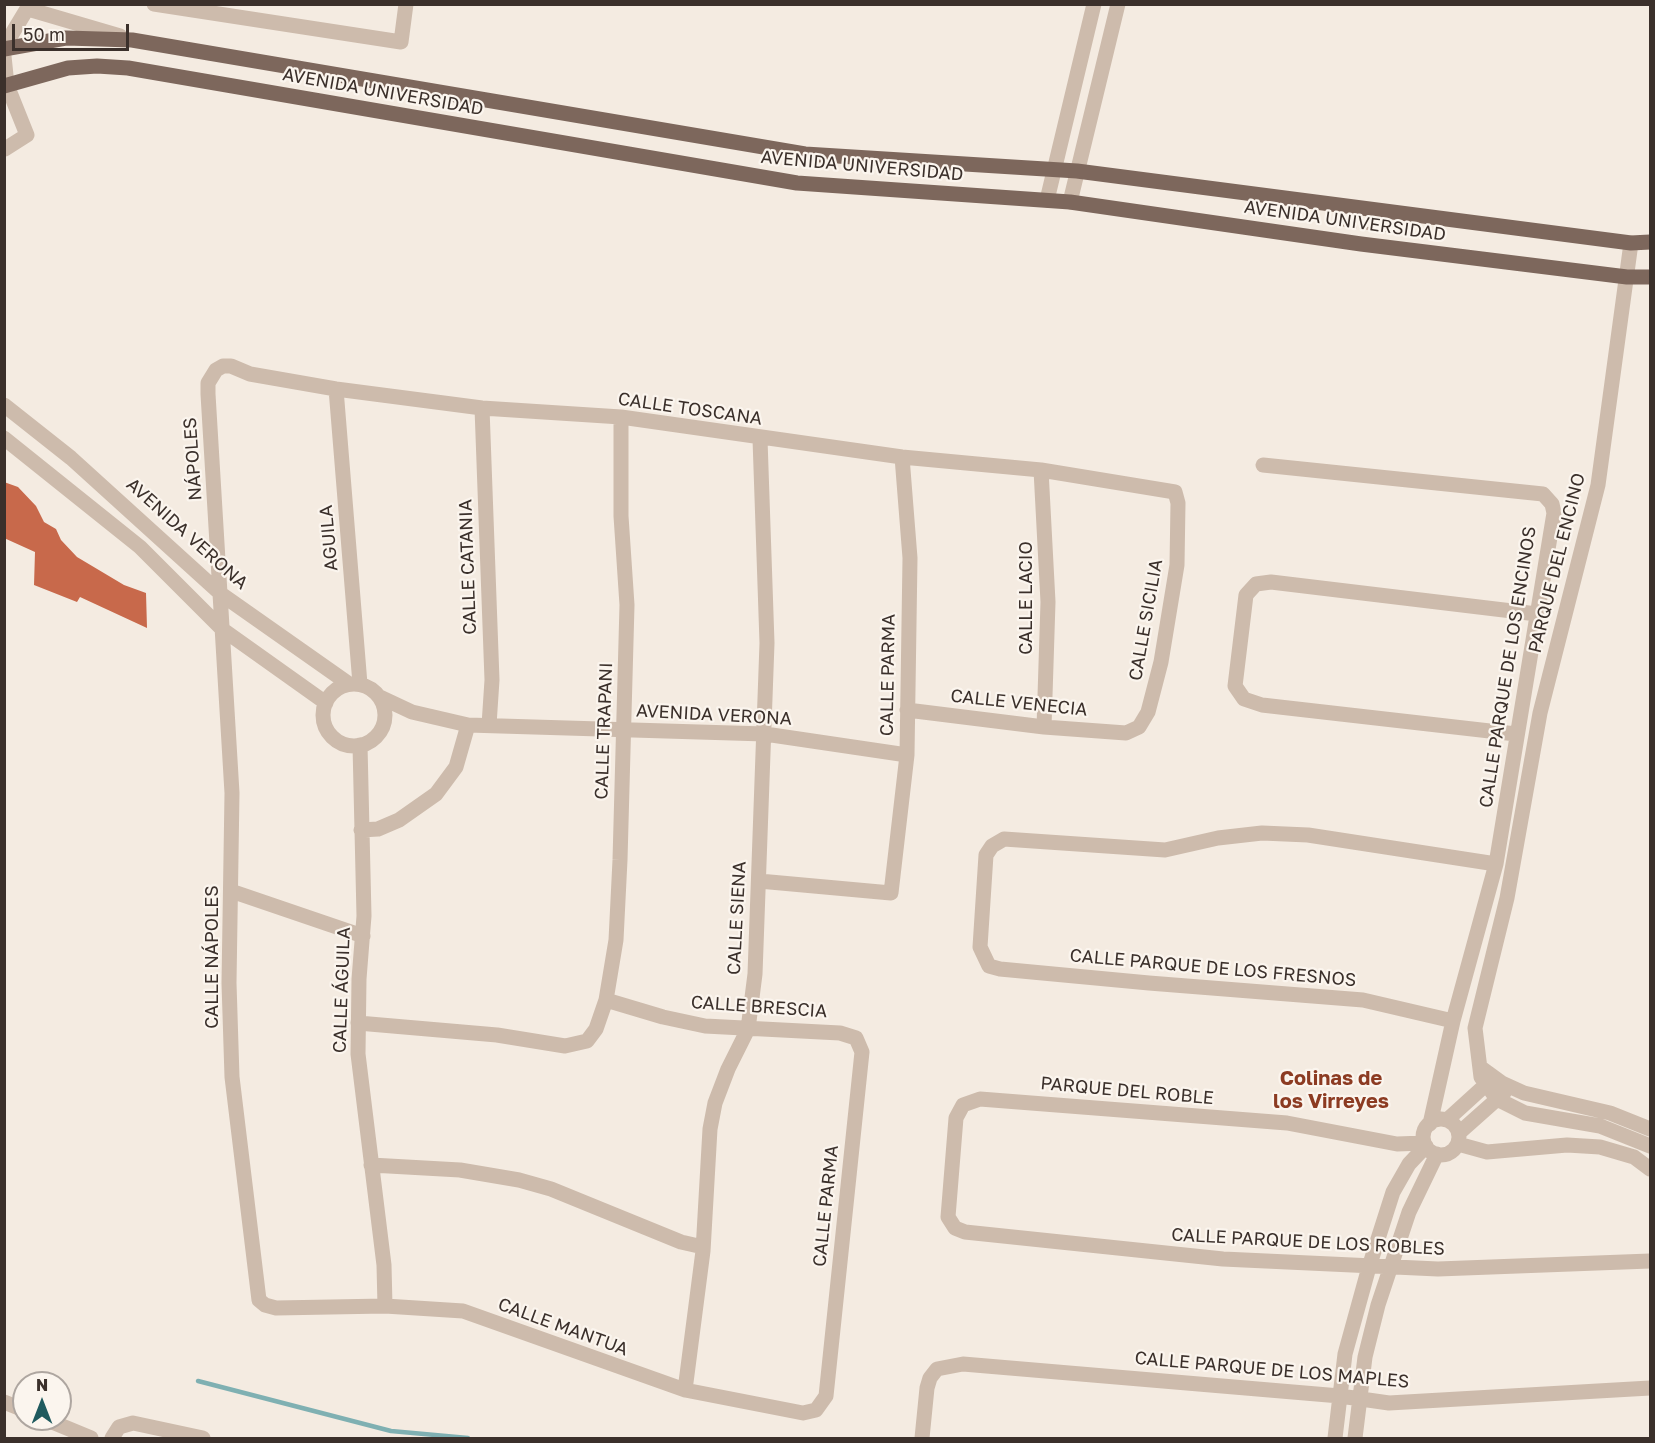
<!DOCTYPE html>
<html>
<head>
<meta charset="utf-8">
<style>
	body { margin:0 }
	#map { position:relative; width:1655px; height:1443px; overflow:hidden; background:#f4ebe1; font-family:"Golos Text",sans-serif }
	canvas { display:block }
	.frame { position:absolute; inset:0; border:6px solid #3b302b; pointer-events:none }
	.north { position:absolute; left:12px; top:1371px; width:60px; height:60px; box-sizing:border-box; background:#fbf5ee; border:2px solid #aea6a0; border-radius:50%; rotate:0deg; font-size:16px; font-weight:700; line-height:24px; text-align:center; color:#3b302b }
	.north::after { content:''; display:block; margin:auto; width:21px; height:27px; background:#1f5a5e; clip-path:polygon(50% 0,100% 100%,50% 72%,0 100%) }
	.scale { position:absolute; left:12px; top:24px; width:117px; height:27px; box-sizing:border-box; border:3px solid #3b302b; border-top:0; padding-left:8px; font-size:18px; line-height:21px; white-space:nowrap; color:#3b302b; -webkit-text-stroke:4px #fbf5ee; paint-order:stroke }
</style>
</head>
<body>
<div id="map">
<canvas width="1655" height="1443"></canvas>
<div class="frame"></div>
<div class="north">N</div>
<div class="scale">50 m</div>
</div>
<script>
const g = document.querySelector('canvas').getContext('2d');
g.lineJoin = 'round';
function shape(rows) {
  const path = new Path2D();
  for (const r of rows) {
    if (r.length === 3) {
      path.moveTo(r[0] + r[2], r[1]);
      path.arc(r[0], r[1], r[2], 0, 2 * Math.PI);
      continue;
    }
    path.moveTo(r[0], r[1]);
    for (let i = 2; i < r.length; i += 2) path.lineTo(r[i], r[i + 1]);
  }
  return path;
}
function strokePath(path, color, width, dash) {
  g.strokeStyle = color;
  g.lineWidth = width;
  g.lineCap = dash ? 'butt' : 'round';
  g.setLineDash(dash || []);
  g.stroke(path);
}
function fillPath(path, color) {
  g.fillStyle = color;
  g.fill(path, 'evenodd');
}
function write(font, color, halo, rows, align = 'center') {
  g.font = font + ' "Golos Text",sans-serif';
  g.lineWidth = 4.5;
  g.setLineDash([]);
  g.textBaseline = 'middle';
  g.strokeStyle = halo;
  g.fillStyle = color;
  for (const [text, x, y, turn = 0] of rows) {
    g.save();
    g.translate(x, y);
    g.rotate((+turn || 0) * Math.PI / 180);
    g.textAlign = isNaN(turn) ? turn : align;
    if (halo) g.strokeText(text, 0, 0);
    g.fillText(text, 0, 0);
    g.restore();
  }
}
strokePath(shape([
	[198,1381,391,1431,468,1438]
]), '#7fb0b2', 4.5);
fillPath(shape([
	[4,482,18,487,36,506,44,522,56,529,61,540,77,557,124,585,146,593,147,628,80,597,77,602,34,585,35,552,4,538]
]), '#c8694b');
strokePath(shape([
	[1342,225,1389,231]
]), '#b9a596', 3, [3, 3]);
strokePath(shape([
	[154,4,401,42,406,4],
	[28,9,120,36],
	[4,47,30,4],
	[4,56,7,85,27,135,5,149],
	[1047,200,1094,4],
	[1070,202,1118,4],
	[1631,243,1598,485,1540,713,1507,898,1475,1028,1481,1077,1497,1099,1525,1113,1600,1126,1650,1146],
	[336,389,360,684],
	[4,405,71,458,221,594,349,684],
	[482,408,492,680,489,725],
	[4,438,140,547,222,629,326,703],
	[1263,465,1543,494,1552,504,1554,513,1496,864,1453,1021,1430,1124],
	[1041,470,1048,602,1044,727],
	[354,715,31],
	[380,697,412,712,468,725,765,734,907,755],
	[1516,734,1262,705,1244,699,1235,686,1246,595,1256,584,1271,582,1537,614],
	[360,745,364,916,359,979,358,1054,384,1265,385,1306],
	[361,830,378,829,399,820,436,794,456,767,468,725],
	[759,881,891,893,907,755,910,558,902,457],
	[231,891,363,936],
	[606,1000,663,1017,705,1026,840,1033,856,1038,862,1052,826,1396,816,1410,803,1413,685,1390,463,1311,385,1306,276,1308,265,1305,259,1300,232,1077,229,983,232,793,208,394,208,383,216,370,223,366,231,366,250,374,336,389,482,408,621,417,902,457,1041,470,1175,492,1178,503,1177,565,1161,662,1148,712,1139,727,1126,733,1044,727,907,710],
	[1453,1021,1363,1000,1149,983,1000,969,989,966,980,947,986,855,992,846,1004,839,1165,850,1218,838,1262,833,1308,835,1496,864],
	[358,1023,497,1035,565,1046,587,1041,596,1029,606,1000,616,940,620,860,627,605,621,516,621,417],
	[1480,1067,1502,1083,1524,1093,1610,1113,1650,1129],
	[1441,1137,18],
	[1447,1120,1491,1080],
	[1459,1133,1504,1093],
	[1424,1143,1397,1144,1287,1123,980,1099,963,1105,956,1118,948,1217,955,1228,965,1232,1223,1259,1438,1269,1650,1261],
	[1458,1144,1487,1152,1567,1145,1600,1147,1634,1157,1650,1169],
	[371,1165,460,1170,519,1180,551,1189,681,1242,703,1247],
	[685,1390,703,1251,710,1129,715,1103,728,1069,748,1029,755,974,767,643,760,439],
	[4,1402,24,1410],
	[45,1419,91,1438],
	[112,1438,119,1427,133,1423,203,1438],
	[922,1438,927,1388,930,1378,937,1369,963,1364,1340,1396,1389,1403,1650,1388],
	[1335,1438,1345,1354,1369,1267,1393,1192,1409,1164,1426,1146],
	[1355,1438,1365,1357,1378,1305,1409,1212,1437,1154]
]), '#cdbbac', 15);
strokePath(shape([
	[4,49,66,38,132,40,805,154,1077,171,1631,243,1650,242],
	[4,86,68,68,97,66,128,68,797,183,1070,202,1361,244,1627,277,1650,277]
]), '#7d675c', 15);
write('18px', '#3b302b', '#fbf5ee', [
	["AVENIDA UNIVERSIDAD",383,92,10],
	["AVENIDA UNIVERSIDAD",862,166,5],
	["AVENIDA UNIVERSIDAD",1345,221,8],
	["CALLE TOSCANA",690,409,8],
	["NÁPOLES",193,459,-94],
	["AVENIDA VERONA",187,534,42],
	["AGUILA",329,538,-95],
	["PARQUE DEL ENCINO",1557,563,-76],
	["CALLE CATANIA",468,567,-92],
	["CALLE LACIO",1026,598,-90],
	["CALLE SICILIA",1146,620,-80],
	["CALLE PARQUE DE LOS ENCINOS",1508,667,-81],
	["CALLE PARMA",888,675,-89],
	["CALLE VENECIA",1019,703,6],
	["AVENIDA VERONA",714,715,3],
	["CALLE TRAPANI",604,731,-88],
	["CALLE SIENA",737,918,-87],
	["CALLE NÁPOLES",212,957,-90],
	["CALLE PARQUE DE LOS FRESNOS",1213,968,5],
	["CALLE ÁGUILA",342,990,-88],
	["CALLE BRESCIA",759,1007,4],
	["PARQUE DEL ROBLE",1127,1091,5],
	["CALLE PARMA",826,1206,-84],
	["CALLE PARQUE DE LOS ROBLES",1308,1242,3],
	["CALLE MANTUA",563,1327,20],
	["CALLE PARQUE DE LOS MAPLES",1272,1370,5]
]);
write('bold 20px', '#8c3b22', '#fbf5ee', [
	["Colinas de",1331,1079],
	["los Virreyes",1331,1102]
]);
</script>
</body>
</html>
